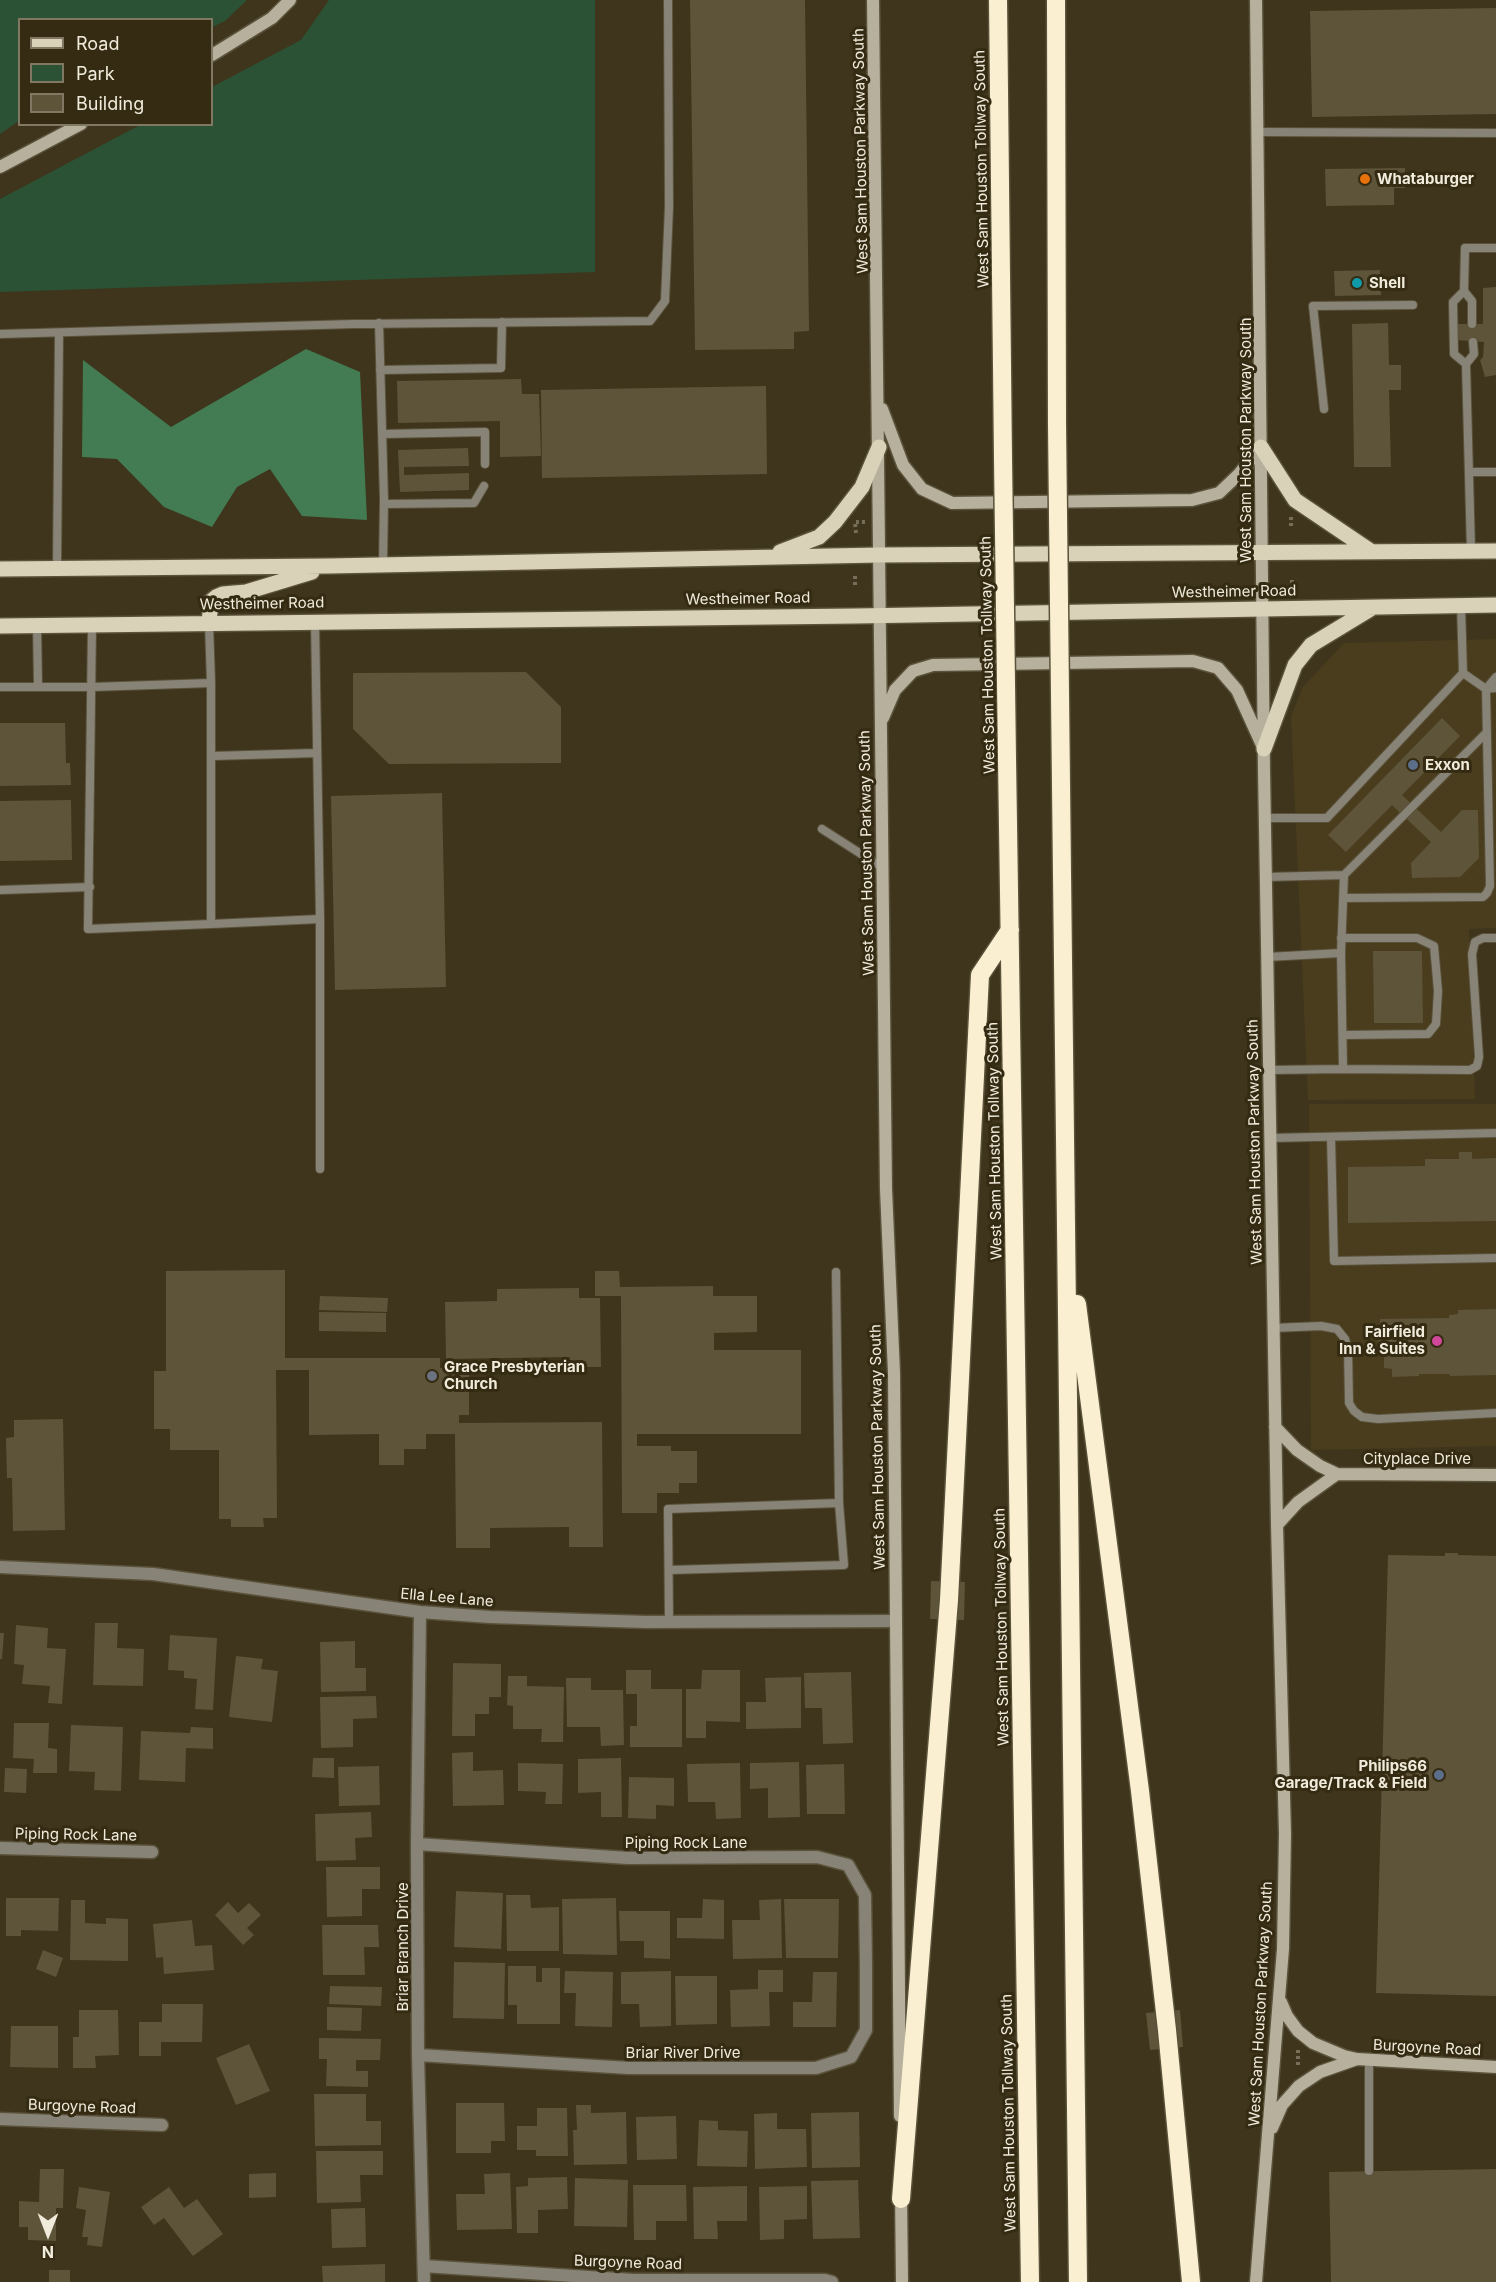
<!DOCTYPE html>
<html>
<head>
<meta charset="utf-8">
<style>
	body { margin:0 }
	#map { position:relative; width:1496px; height:2282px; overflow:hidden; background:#3e351c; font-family:Inter,sans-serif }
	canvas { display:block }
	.legend { position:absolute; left:18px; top:18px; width:195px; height:108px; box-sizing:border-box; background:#342b12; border:2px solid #807863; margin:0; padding:8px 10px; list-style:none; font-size:18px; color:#f1ebdc }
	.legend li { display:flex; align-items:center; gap:12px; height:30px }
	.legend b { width:30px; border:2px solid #807863 }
	.north { position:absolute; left:18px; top:2204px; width:60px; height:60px; -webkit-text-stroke:4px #342b12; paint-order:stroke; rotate:180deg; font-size:16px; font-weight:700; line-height:24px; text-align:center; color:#f1ebdc }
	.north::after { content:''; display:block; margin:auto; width:21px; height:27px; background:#f1ebdc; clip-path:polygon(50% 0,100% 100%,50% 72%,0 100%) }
</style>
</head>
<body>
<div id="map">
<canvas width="1496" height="2282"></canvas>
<ul class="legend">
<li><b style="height:8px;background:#d9d1b8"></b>Road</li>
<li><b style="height:16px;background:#2c5235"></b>Park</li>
<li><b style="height:16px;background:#5e543a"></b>Building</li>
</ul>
<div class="north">N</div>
</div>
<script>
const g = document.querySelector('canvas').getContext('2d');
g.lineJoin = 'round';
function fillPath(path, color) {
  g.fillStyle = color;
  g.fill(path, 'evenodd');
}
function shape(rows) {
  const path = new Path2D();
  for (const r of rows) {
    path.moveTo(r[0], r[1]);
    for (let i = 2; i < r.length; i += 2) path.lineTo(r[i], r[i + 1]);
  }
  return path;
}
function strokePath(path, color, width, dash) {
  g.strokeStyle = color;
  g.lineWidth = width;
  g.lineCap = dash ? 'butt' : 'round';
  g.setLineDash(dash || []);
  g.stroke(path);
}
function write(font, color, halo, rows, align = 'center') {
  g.font = font + ' Inter,sans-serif';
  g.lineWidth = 6;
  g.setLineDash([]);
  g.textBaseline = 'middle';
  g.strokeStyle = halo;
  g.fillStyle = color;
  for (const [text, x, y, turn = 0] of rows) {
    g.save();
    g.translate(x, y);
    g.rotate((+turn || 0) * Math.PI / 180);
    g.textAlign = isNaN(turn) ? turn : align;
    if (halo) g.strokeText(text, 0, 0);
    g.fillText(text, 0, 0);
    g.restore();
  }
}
fillPath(shape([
	[1496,639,1496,928,1469,929,1475,1099,1308,1100,1291,716,1303,687,1344,643],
	[1309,1104,1496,1104,1496,1446,1311,1450]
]), '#4a3d1d');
fillPath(shape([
	[0,0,247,0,225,21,212,27,212,20,20,20,19,121,0,134],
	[329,0,595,0,595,272,0,292,0,199,140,125,212,124,212,87,301,40]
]), '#2c5235');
fillPath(shape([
	[306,349,360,372,367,520,302,516,270,469,237,487,212,527,164,507,117,459,82,457,83,360,171,427]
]), '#437c52');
fillPath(shape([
	[690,0,805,0,809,331,794,332,794,349,695,350],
	[1496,8,1496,114,1312,117,1310,11],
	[1405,168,1405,188,1394,188,1394,205,1326,206,1325,169],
	[1380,270,1381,295,1335,296,1334,271],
	[1496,287,1496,375,1485,377,1480,360,1483,357,1484,342,1456,340,1455,324,1483,324,1483,288],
	[1388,323,1389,365,1401,365,1401,390,1389,390,1391,467,1354,467,1352,324],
	[521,379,522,394,539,394,541,456,500,457,500,421,398,423,397,381],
	[766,386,767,474,542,478,541,390],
	[468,448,469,466,404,467,404,475,469,473,469,490,400,492,398,450],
	[526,672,561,707,561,763,389,764,353,729,353,673],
	[1442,718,1460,736,1402,795,1441,832,1462,810,1478,810,1479,858,1460,877,1412,878,1411,863,1431,842,1392,805,1346,852,1328,835],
	[0,723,65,723,66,763,70,763,71,785,0,786],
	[442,793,446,987,335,990,331,796],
	[71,800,72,860,0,861,0,801],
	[1373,951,1422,951,1423,1023,1374,1023],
	[1459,1152,1472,1152,1472,1159,1496,1158,1496,1221,1348,1223,1348,1167,1425,1166,1425,1159,1459,1159],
	[285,1270,285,1358,440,1358,440,1368,459,1368,459,1375,469,1375,469,1415,459,1415,459,1423,602,1422,603,1547,569,1547,569,1527,490,1528,490,1548,456,1548,455,1434,426,1434,426,1449,404,1449,404,1465,379,1465,379,1434,309,1435,309,1370,276,1370,277,1518,263,1518,264,1527,231,1527,231,1519,219,1519,219,1450,170,1450,170,1429,154,1429,154,1371,166,1371,166,1271],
	[595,1271,619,1271,620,1287,713,1286,713,1296,757,1296,757,1332,714,1333,714,1350,801,1350,801,1434,637,1434,637,1446,671,1446,671,1451,697,1451,697,1483,679,1483,679,1493,657,1493,657,1513,622,1513,621,1296,595,1296],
	[579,1288,579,1298,600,1298,601,1367,570,1367,570,1357,446,1359,445,1302,497,1301,497,1289],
	[320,1296,388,1298,387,1312,319,1310],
	[1496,1309,1496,1375,1450,1376,1449,1374,1419,1374,1419,1376,1392,1377,1392,1369,1384,1368,1384,1356,1379,1356,1378,1326,1380,1326,1380,1319,1449,1318,1449,1315,1458,1314,1458,1310],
	[319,1312,386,1313,386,1332,319,1331],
	[63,1419,65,1530,13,1531,12,1478,7,1478,6,1438,14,1437,14,1420],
	[1445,1553,1458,1553,1458,1555,1496,1556,1496,1996,1376,1993,1388,1555,1445,1556],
	[931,1581,965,1582,964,1620,930,1619],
	[95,1623,118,1623,117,1648,144,1649,143,1686,93,1685],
	[16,1625,48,1628,47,1648,66,1649,62,1704,48,1703,50,1686,22,1684,24,1665,14,1664],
	[0,1633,4,1633,2,1659,0,1659],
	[170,1635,217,1638,213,1710,195,1709,197,1679,184,1678,184,1671,168,1670],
	[355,1641,355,1668,366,1668,366,1691,321,1692,320,1642],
	[236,1656,263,1659,261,1669,278,1671,272,1722,229,1717],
	[453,1663,501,1664,501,1697,489,1697,489,1714,475,1714,475,1736,452,1736],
	[626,1670,651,1670,651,1689,682,1689,682,1747,630,1747,630,1726,637,1726,637,1694,626,1694],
	[702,1670,740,1670,740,1722,706,1721,706,1738,686,1738,686,1689,701,1689],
	[851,1672,853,1743,823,1744,822,1708,805,1708,804,1673],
	[508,1676,527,1676,527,1686,564,1687,563,1742,541,1742,542,1729,513,1729,513,1706,507,1705],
	[801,1677,801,1728,746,1729,746,1702,766,1702,765,1678],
	[566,1678,591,1678,591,1690,623,1690,624,1745,601,1746,600,1727,567,1727],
	[376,1696,377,1718,353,1719,353,1747,321,1748,320,1697],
	[14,1723,49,1723,48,1748,57,1749,57,1773,33,1773,34,1759,13,1758],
	[71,1725,123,1727,121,1791,94,1790,95,1772,69,1771],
	[191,1727,213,1728,213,1749,186,1748,185,1782,139,1780,141,1731,190,1733],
	[473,1752,473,1771,503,1770,504,1805,453,1806,452,1753],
	[313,1758,334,1758,334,1778,312,1777],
	[621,1758,622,1817,601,1817,601,1792,578,1793,578,1759],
	[799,1762,800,1817,768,1818,768,1788,750,1789,750,1763],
	[518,1763,563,1764,562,1804,545,1804,546,1792,518,1791],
	[740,1763,741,1818,716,1819,715,1802,688,1802,687,1764],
	[844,1764,845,1814,807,1814,806,1765],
	[379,1766,380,1805,339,1806,338,1767],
	[5,1768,27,1769,26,1793,4,1792],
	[629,1777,674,1778,674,1806,656,1805,656,1819,628,1818],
	[371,1812,372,1837,355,1838,356,1860,316,1861,315,1814],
	[326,1867,380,1867,380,1889,362,1889,362,1916,327,1917],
	[456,1891,503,1893,501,1949,454,1947],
	[506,1895,530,1895,531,1908,559,1907,559,1951,507,1951],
	[6,1898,59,1898,58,1931,21,1930,21,1936,6,1936],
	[616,1898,617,1955,563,1954,562,1899],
	[703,1899,724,1900,724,1939,677,1938,677,1918,702,1918],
	[781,1899,782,1958,733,1959,732,1920,760,1920,759,1900],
	[784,1899,839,1899,838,1958,786,1958],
	[71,1900,85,1900,85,1923,106,1924,106,1918,128,1919,128,1961,70,1960],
	[228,1902,238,1913,249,1903,261,1915,247,1928,254,1935,243,1945,215,1915],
	[619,1911,670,1911,670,1959,644,1958,644,1941,620,1941],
	[192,1920,195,1946,212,1945,214,1970,164,1974,163,1957,156,1958,153,1924],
	[322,1925,378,1925,379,1947,364,1947,365,1975,323,1975],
	[43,1950,63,1958,56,1977,36,1969],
	[454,1962,505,1963,504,2019,453,2018],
	[508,1966,536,1966,536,1982,542,1982,542,1968,560,1968,560,2024,517,2024,517,2005,508,2005],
	[758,1970,783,1970,783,1992,769,1992,770,2026,731,2027,730,1990,758,1989],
	[565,1971,613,1972,612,2027,575,2026,576,1993,564,1993],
	[671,1971,671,2026,640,2027,639,2004,621,2004,621,1972],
	[813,1972,837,1972,836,2027,793,2027,793,2002,812,2002],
	[675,1976,717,1976,717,2024,676,2025],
	[330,1986,382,1987,381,2006,329,2004],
	[162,2004,203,2004,202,2042,161,2042,161,2056,139,2056,139,2022,162,2022],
	[327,2007,362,2008,361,2031,327,2030],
	[79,2010,118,2010,119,2055,95,2056,96,2068,73,2068,73,2037,79,2037],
	[1180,2010,1183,2047,1150,2050,1146,2013],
	[11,2026,58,2026,58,2068,10,2067],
	[319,2038,381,2039,380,2060,356,2060,356,2071,368,2071,368,2087,326,2086,327,2059,319,2059],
	[249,2044,270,2091,236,2105,216,2058],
	[314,2094,366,2094,366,2121,381,2121,381,2145,315,2146],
	[456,2103,504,2103,505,2141,491,2141,491,2153,456,2153],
	[576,2105,591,2105,591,2113,626,2112,627,2164,574,2165,573,2130,577,2130],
	[537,2108,567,2108,568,2156,536,2156,536,2150,517,2150,517,2126,537,2126],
	[859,2112,860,2167,812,2168,811,2113],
	[777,2113,777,2129,806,2129,807,2167,755,2169,754,2114],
	[676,2116,677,2159,637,2160,636,2117],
	[699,2120,718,2121,718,2130,748,2131,747,2167,697,2166],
	[316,2151,383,2151,383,2175,360,2175,361,2202,317,2203],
	[40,2169,64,2169,63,2208,56,2208,56,2241,28,2240,28,2227,19,2227,19,2201,39,2202],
	[1496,2169,1496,2282,1331,2282,1329,2172],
	[276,2173,276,2197,249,2198,249,2174],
	[510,2173,512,2229,457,2230,456,2194,485,2194,484,2174],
	[567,2177,568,2209,538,2210,538,2233,517,2233,516,2187,528,2186,528,2178],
	[575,2178,628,2180,627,2227,574,2226],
	[858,2180,860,2238,813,2239,811,2181],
	[633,2185,686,2185,687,2221,656,2221,656,2240,634,2240],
	[747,2186,747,2221,717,2221,718,2239,694,2239,693,2187],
	[807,2186,807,2219,784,2220,784,2239,760,2240,759,2187],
	[79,2187,110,2192,102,2247,87,2245,88,2237,82,2237,86,2210,76,2208],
	[169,2187,184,2208,197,2199,223,2234,193,2256,164,2218,154,2225,141,2207],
	[365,2208,366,2247,332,2248,331,2209],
	[385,2264,385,2282,323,2282,322,2266],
	[49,2270,70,2270,70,2282,49,2282]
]), '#5e543a');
const lane = shape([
	[1259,132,1496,133],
	[1464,291,1453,302,1454,354,1466,364],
	[379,323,384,500,383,565],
	[1472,324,1472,301,1464,291,1465,248,1496,248],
	[0,334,354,324,650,321,665,301,669,207,668,0],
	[380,370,501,368,502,322],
	[1324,409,1313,306,1413,305],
	[382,434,485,432,485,464],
	[1469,472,1496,472],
	[384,504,474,503,484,486],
	[1471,551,1466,364,1474,354,1473,342],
	[57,568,59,333],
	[1461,606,1463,673,1486,689,1496,688],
	[37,625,38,687],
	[92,625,88,929,211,924],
	[211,683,211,924,320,919,315,622],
	[0,687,92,687,211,683,209,623],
	[212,756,317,753],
	[1265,818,1327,818,1463,673],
	[822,829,883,868],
	[1344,875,1486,733],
	[1266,877,1344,875,1341,953,1267,957],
	[0,890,90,887],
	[1343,898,1483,897,1487,893,1490,886,1486,689,1496,677],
	[320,919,320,1169],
	[1341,938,1417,938,1434,946,1438,991,1436,1024,1428,1034,1343,1035],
	[1343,1069,1470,1070,1477,1066,1479,1057,1472,954,1475,942,1483,938,1496,938],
	[1269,1070,1343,1069,1341,953],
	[1331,1137,1334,1261,1496,1258],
	[1270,1138,1496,1133],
	[1273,1328,1321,1326,1337,1329,1345,1339,1348,1349,1349,1403,1354,1411,1362,1417,1378,1419,1496,1413],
	[669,1570,844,1565,839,1503],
	[669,1622,668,1509,839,1503,836,1272],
	[1369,2060,1369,2171]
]);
const street = shape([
	[0,1567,153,1574,420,1612,490,1617,646,1622,895,1621],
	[420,1612,417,1844,418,2055,424,2282],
	[417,1844,628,1858,817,1857,848,1865,865,1895,866,1966,866,2030,851,2057,816,2068,629,2068,418,2055],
	[0,1848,152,1852],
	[0,2119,162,2125],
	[424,2266,633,2280,825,2280,832,2282]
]);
const secondary = shape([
	[873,0,886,1189,894,1373,900,2116],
	[1256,0,1264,770,1277,1525,1285,1834,1283,1949,1256,2282],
	[212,55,272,18,290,0],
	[0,167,81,124],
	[882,409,903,465,922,489,952,503,1192,500,1219,493,1239,474,1261,447],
	[883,718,895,690,913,671,933,665,1193,661,1218,668,1237,690,1262,745],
	[1275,1427,1297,1450,1320,1466,1337,1474,1496,1475],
	[1277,1525,1298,1502,1337,1474],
	[1281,2002,1287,2016,1298,2031,1313,2043,1344,2056,1357,2059,1496,2067],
	[1272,2128,1282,2105,1299,2086,1320,2072,1357,2059],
	[901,2193,902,2282]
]);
const primary = shape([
	[1261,447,1295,500,1372,552],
	[780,552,819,537,835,522,862,487,879,447],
	[0,569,329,566,879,555,1496,551],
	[209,623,211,601,216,597,223,594,246,592,312,572],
	[0,626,856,616,1496,605],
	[1264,749,1295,665,1311,645,1372,608]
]);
const highway = shape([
	[998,0,1003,458],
	[1056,0,1057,424],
	[1007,759,1030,2282],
	[1061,785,1078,2282],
	[1077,1304,1140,1791,1167,2030,1191,2282],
	[901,2199,949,1600,980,975,1010,930]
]);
strokePath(lane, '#5b523b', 10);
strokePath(street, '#5b523b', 15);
strokePath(secondary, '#5b523b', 15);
strokePath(primary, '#5b523b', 18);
strokePath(highway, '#5b523b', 21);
strokePath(shape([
	[1291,517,1291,527],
	[856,533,855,522,866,522],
	[855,576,855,586],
	[1292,580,1292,590],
	[1298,2050,1298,2068]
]), '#766e59', 4, [3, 3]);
strokePath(lane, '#878477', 8);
strokePath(street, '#878477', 12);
strokePath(secondary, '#b6b09c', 12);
strokePath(primary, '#d9d1b8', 15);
strokePath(highway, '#faf0d1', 18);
const highwayBridge = shape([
	[1057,424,1061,785],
	[1003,458,1007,759]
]);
strokePath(highwayBridge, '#5b523b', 21, []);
strokePath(highwayBridge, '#faf0d1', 18);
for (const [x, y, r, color] of [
	[1365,179,6,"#e8710a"],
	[1357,283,6,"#0f9aa8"],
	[1413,765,6,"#5c6f8a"],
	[1437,1341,6,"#d1479c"],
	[432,1376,6,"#6b7280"],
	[1439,1775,6,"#5c6f8a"]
]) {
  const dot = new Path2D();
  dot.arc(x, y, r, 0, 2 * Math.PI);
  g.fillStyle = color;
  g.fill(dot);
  strokePath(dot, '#342b12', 2);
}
write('15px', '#f1ebdc', '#342b12', [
	["West Sam Houston Parkway South",861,151,-91],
	["West Sam Houston Tollway South",982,169,-91],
	["West Sam Houston Parkway South",1246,440,-90],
	["Westheimer Road",1234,592,-1],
	["Westheimer Road",748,599,-1],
	["Westheimer Road",262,604,-1],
	["West Sam Houston Tollway South",988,655,-91],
	["West Sam Houston Parkway South",867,853,-91],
	["West Sam Houston Tollway South",995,1141,-91],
	["West Sam Houston Parkway South",1255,1142,-91],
	["West Sam Houston Parkway South",878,1447,-91],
	["Cityplace Drive",1417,1459],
	["Ella Lee Lane",447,1598,5],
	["West Sam Houston Tollway South",1002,1627,-91],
	["Piping Rock Lane",76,1835,1],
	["Piping Rock Lane",686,1843],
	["Briar Branch Drive",403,1947,-90],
	["West Sam Houston Parkway South",1261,2004,-87],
	["Burgoyne Road",1427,2048,3],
	["Briar River Drive",683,2053],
	["Burgoyne Road",82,2107,2],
	["West Sam Houston Tollway South",1009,2113,-91],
	["Burgoyne Road",628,2263,2]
]);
write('bold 15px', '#f1ebdc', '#342b12', [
	["Whataburger",1377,179],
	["Shell",1369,283],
	["Exxon",1425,765],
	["Fairfield",1425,1332,"right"],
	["Inn & Suites",1425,1349,"right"],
	["Grace Presbyterian",444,1367],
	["Church",444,1384],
	["Philips66",1427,1766,"right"],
	["Garage/Track & Field",1427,1783,"right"]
], 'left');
</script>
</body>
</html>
